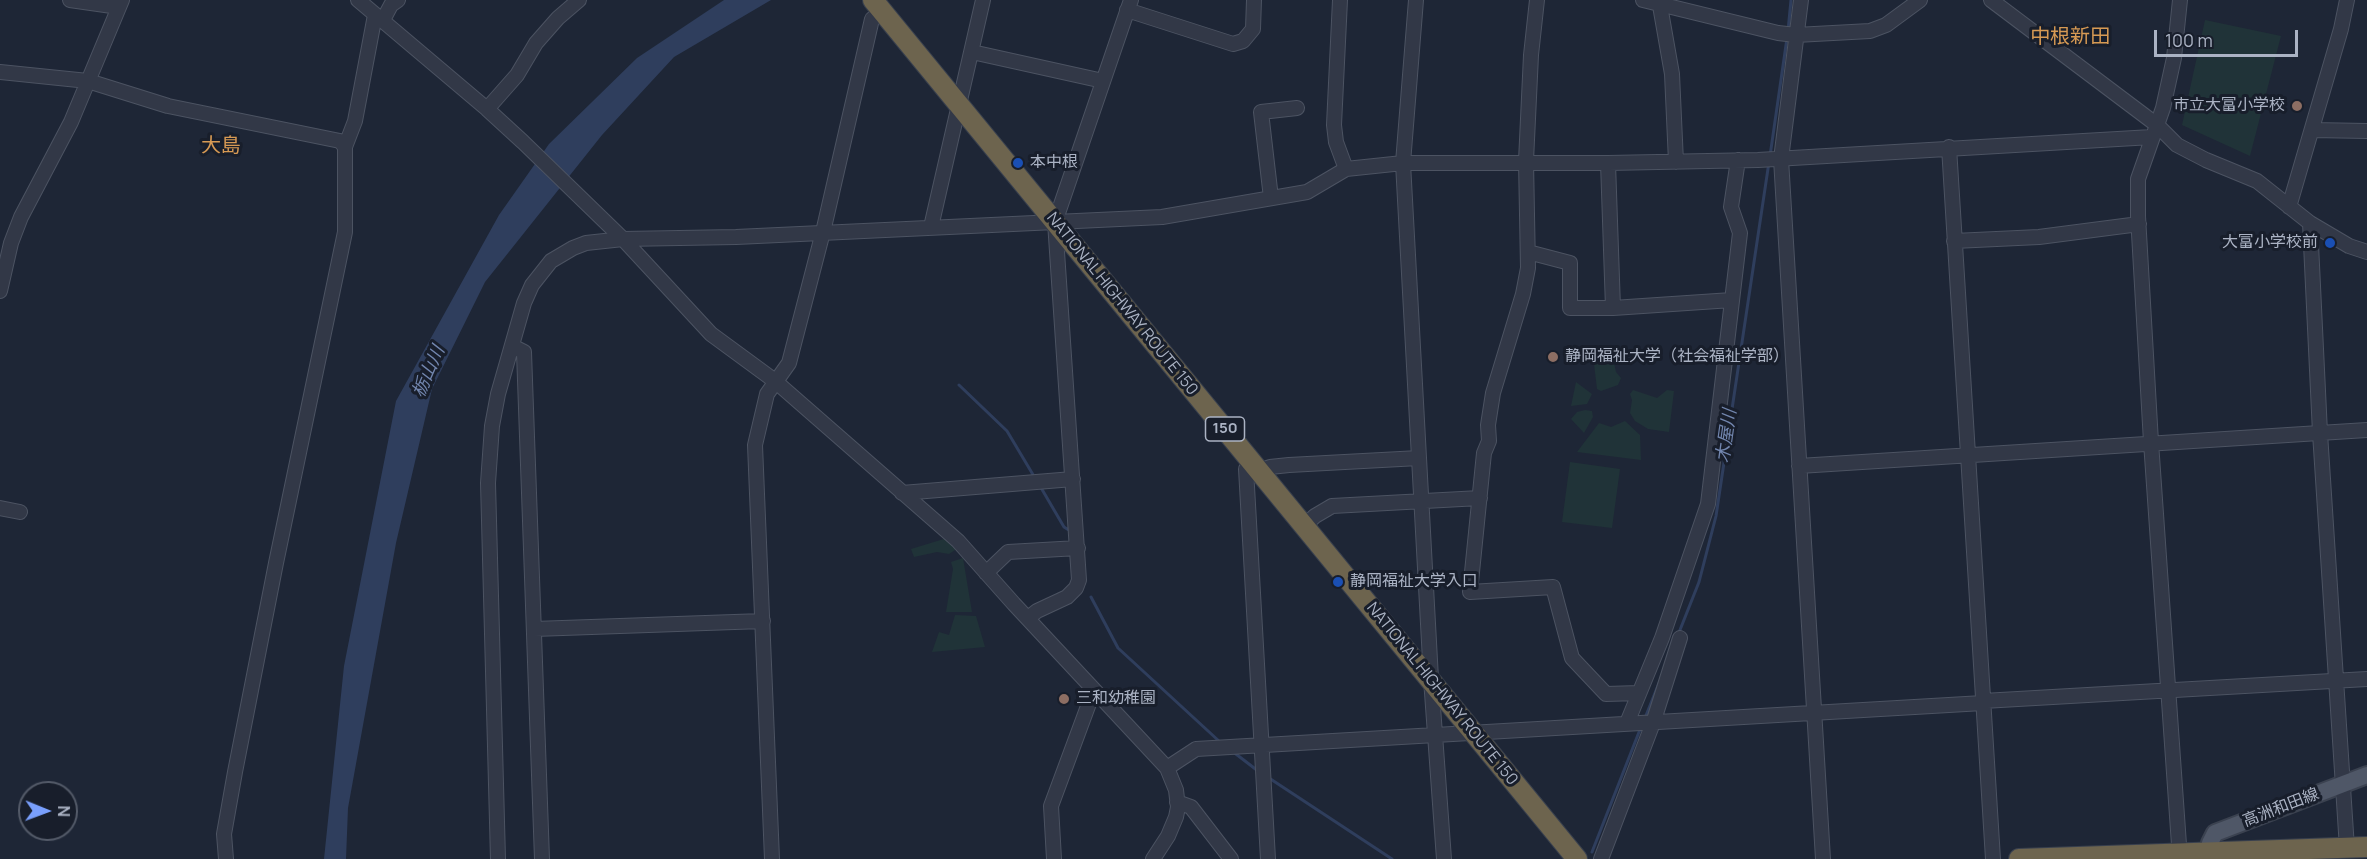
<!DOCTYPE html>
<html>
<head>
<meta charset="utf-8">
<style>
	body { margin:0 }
	#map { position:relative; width:2367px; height:859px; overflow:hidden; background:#1e2636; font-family:Manrope,sans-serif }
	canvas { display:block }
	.north { position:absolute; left:18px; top:781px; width:60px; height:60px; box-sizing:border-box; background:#181e2b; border:2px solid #535a68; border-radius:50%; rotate:91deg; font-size:16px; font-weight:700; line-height:24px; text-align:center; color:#abb3c4 }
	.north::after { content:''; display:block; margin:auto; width:21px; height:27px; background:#799ffc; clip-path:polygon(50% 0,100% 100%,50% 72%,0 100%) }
	.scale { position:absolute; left:2154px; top:30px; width:144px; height:27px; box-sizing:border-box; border:3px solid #abb3c4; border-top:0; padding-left:8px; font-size:18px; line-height:21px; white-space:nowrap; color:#abb3c4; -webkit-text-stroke:4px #181e2b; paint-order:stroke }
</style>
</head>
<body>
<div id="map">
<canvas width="2367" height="859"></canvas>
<div class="north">N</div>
<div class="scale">100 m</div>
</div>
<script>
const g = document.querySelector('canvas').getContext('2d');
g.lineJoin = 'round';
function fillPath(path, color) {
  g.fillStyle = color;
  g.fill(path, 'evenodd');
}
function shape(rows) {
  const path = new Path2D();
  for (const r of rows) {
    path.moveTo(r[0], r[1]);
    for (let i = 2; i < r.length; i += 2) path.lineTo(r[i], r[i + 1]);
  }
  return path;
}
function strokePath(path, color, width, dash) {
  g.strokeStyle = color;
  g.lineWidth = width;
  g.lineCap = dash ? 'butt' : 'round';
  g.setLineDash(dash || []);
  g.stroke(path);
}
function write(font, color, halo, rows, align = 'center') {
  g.font = font + ' Manrope,"Noto Sans JP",sans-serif';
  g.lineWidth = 6;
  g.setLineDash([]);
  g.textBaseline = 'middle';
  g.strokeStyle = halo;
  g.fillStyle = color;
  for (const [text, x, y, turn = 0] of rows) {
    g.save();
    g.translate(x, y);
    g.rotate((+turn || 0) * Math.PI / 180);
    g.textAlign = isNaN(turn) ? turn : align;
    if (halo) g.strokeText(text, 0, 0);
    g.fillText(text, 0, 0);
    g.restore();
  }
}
fillPath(shape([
	[2205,20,2281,36,2250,156,2182,125],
	[1613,358,1616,372,1621,378,1618,385,1601,391,1597,389,1594,364],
	[1576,382,1592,394,1587,404,1571,406],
	[1633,390,1657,398,1667,390,1674,391,1669,432,1648,429,1635,421,1630,413,1632,400,1630,394],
	[1585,410,1592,411,1593,417,1584,433,1571,419,1577,412],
	[1625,421,1640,435,1641,460,1577,452,1599,423,1611,427],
	[1570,462,1620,469,1612,528,1562,522],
	[947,538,958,548,949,554,937,552,914,557,911,549],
	[963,558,972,612,946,612,953,569,951,562],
	[955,615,976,616,985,647,932,652,939,632,949,635]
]), '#203338');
fillPath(shape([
	[724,0,771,0,674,57,602,135,485,282,432,389,396,543,348,808,346,859,324,859,344,666,396,401,499,215,549,144,637,58]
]), '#2f3e5d');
strokePath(shape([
	[1788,31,1791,0],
	[1770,156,1787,38],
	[959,385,1007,431,1035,478],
	[1040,486,1064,527,1072,532],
	[1091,597,1118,648,1220,742],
	[1678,635,1699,582,1716,516,1769,162],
	[1645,718,1659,683],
	[1232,751,1258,771],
	[1269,778,1392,859],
	[1592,852,1641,727]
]), '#2f3e5d', 3);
const minor = shape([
	[70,0,119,7],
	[358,0,487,109,523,142,623,239,711,334,775,381,958,541,1014,604,1167,768,1176,790,1178,807,1176,817,1168,836,1153,859],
	[1340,0,1334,125,1336,142,1346,169],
	[1416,0,1403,163,1431,679,1444,859],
	[1537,0,1531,55,1526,161,1528,268,1523,294,1493,393,1488,425,1489,441,1484,453,1470,592,1553,587,1572,658,1606,694,1639,693],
	[1643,0,1778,33,1796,35,1870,31,1886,25,1920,0],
	[1659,0,1672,74,1676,162],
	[1801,0,1781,159,1823,859],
	[1991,0,2157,125,2177,145,2206,160,2257,181,2310,223,2349,246,2367,252],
	[1127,10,1233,44,1243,41,1253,29,1254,0],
	[383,20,391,5,398,0],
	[972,52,1103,81],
	[0,72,88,81,168,106,340,141,345,147],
	[487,109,517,75,536,43,558,18,579,0],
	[2313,130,2367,131],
	[1949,147,1993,859],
	[1608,163,1613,308],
	[1271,198,1261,112,1297,108],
	[2289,207,2341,29,2347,0],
	[2310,223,2320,433,2347,848],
	[931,227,983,0],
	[1954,241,2039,237,2139,224],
	[1528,252,1570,263,1570,308,1613,308,1732,300],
	[0,291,11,243,21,217,71,122,122,0],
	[512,346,524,352,542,859],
	[1252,462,1246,469,1268,859],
	[1799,466,2367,430],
	[1259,471,1270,467,1289,465,1419,458],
	[902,493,1073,479],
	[0,508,20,512],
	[1304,526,1315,516,1332,506,1480,498],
	[986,573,1008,552,1078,548],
	[1028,618,1037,611,1067,597,1076,588,1079,580,1055,222,1131,0],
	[534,629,763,621],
	[1983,701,2367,679],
	[1627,723,1662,638,1708,504,1740,233,1731,207,1738,160],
	[1167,768,1196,749,1983,703],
	[1177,802,1191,807,1231,859],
	[226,859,224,834,235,772,276,563,345,232,345,147,355,121,375,15],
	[498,859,488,483,492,426,498,394,524,303,532,285,551,261,573,248,586,243,623,239,736,237,1162,217,1307,192,1346,169,1403,163,1608,163,1758,160,2152,137],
	[772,859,755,445,767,394,789,363,823,232,872,19],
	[1054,859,1051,806,1094,690],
	[1601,859,1653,723,1680,638],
	[2180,859,2151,442,2138,216,2138,179,2163,108,2174,58,2180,0]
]);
const major = shape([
	[2209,854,2210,843,2215,833,2367,775]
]);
const highway = shape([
	[873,0,1577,859],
	[2019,859,2367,847]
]);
strokePath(minor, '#4c5362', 16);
strokePath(major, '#3b4250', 20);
strokePath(highway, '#39404e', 22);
strokePath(minor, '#323847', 14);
strokePath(major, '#4f5767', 16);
strokePath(highway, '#6d644e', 20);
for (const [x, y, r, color] of [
	[2297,106,6,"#8d6e63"],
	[1018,163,6,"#1a4fb4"],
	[2330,243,6,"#1a4fb4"],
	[1553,357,6,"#8d6e63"],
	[1338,582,6,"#1a4fb4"],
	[1064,699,6,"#8d6e63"]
]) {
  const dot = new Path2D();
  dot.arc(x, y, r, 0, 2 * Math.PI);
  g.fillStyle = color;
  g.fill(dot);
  strokePath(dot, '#181e2b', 2);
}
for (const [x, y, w] of [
	[1225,429,39]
]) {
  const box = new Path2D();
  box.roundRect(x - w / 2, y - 12, w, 24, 4.5);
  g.fillStyle = '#181e2b';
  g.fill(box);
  strokePath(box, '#abb3c4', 1.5);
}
write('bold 15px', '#abb3c4', null, [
	["150",1225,429]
]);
write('16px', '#abb3c4', '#181e2b', [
	["市立大富小学校",2285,106,"right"],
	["本中根",1030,163],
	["大富小学校前",2318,243,"right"],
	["静岡福祉大学（社会福祉学部）",1565,357],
	["静岡福祉大学入口",1350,582],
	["三和幼稚園",1076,699]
], 'left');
write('16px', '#abb3c4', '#181e2b', [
	["NATIONAL HIGHWAY ROUTE 150",1122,304,51],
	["NATIONAL HIGHWAY ROUTE 150",1442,694,51],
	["高洲和田線",2281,808,-21]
]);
write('italic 18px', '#7286ae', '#181e2b', [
	["栃山川",429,372,-66],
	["木屋川",1727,436,-82]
]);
write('20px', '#d79a54', '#181e2b', [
	["中根新田",2070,37],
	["大島",221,146]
]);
</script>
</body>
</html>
